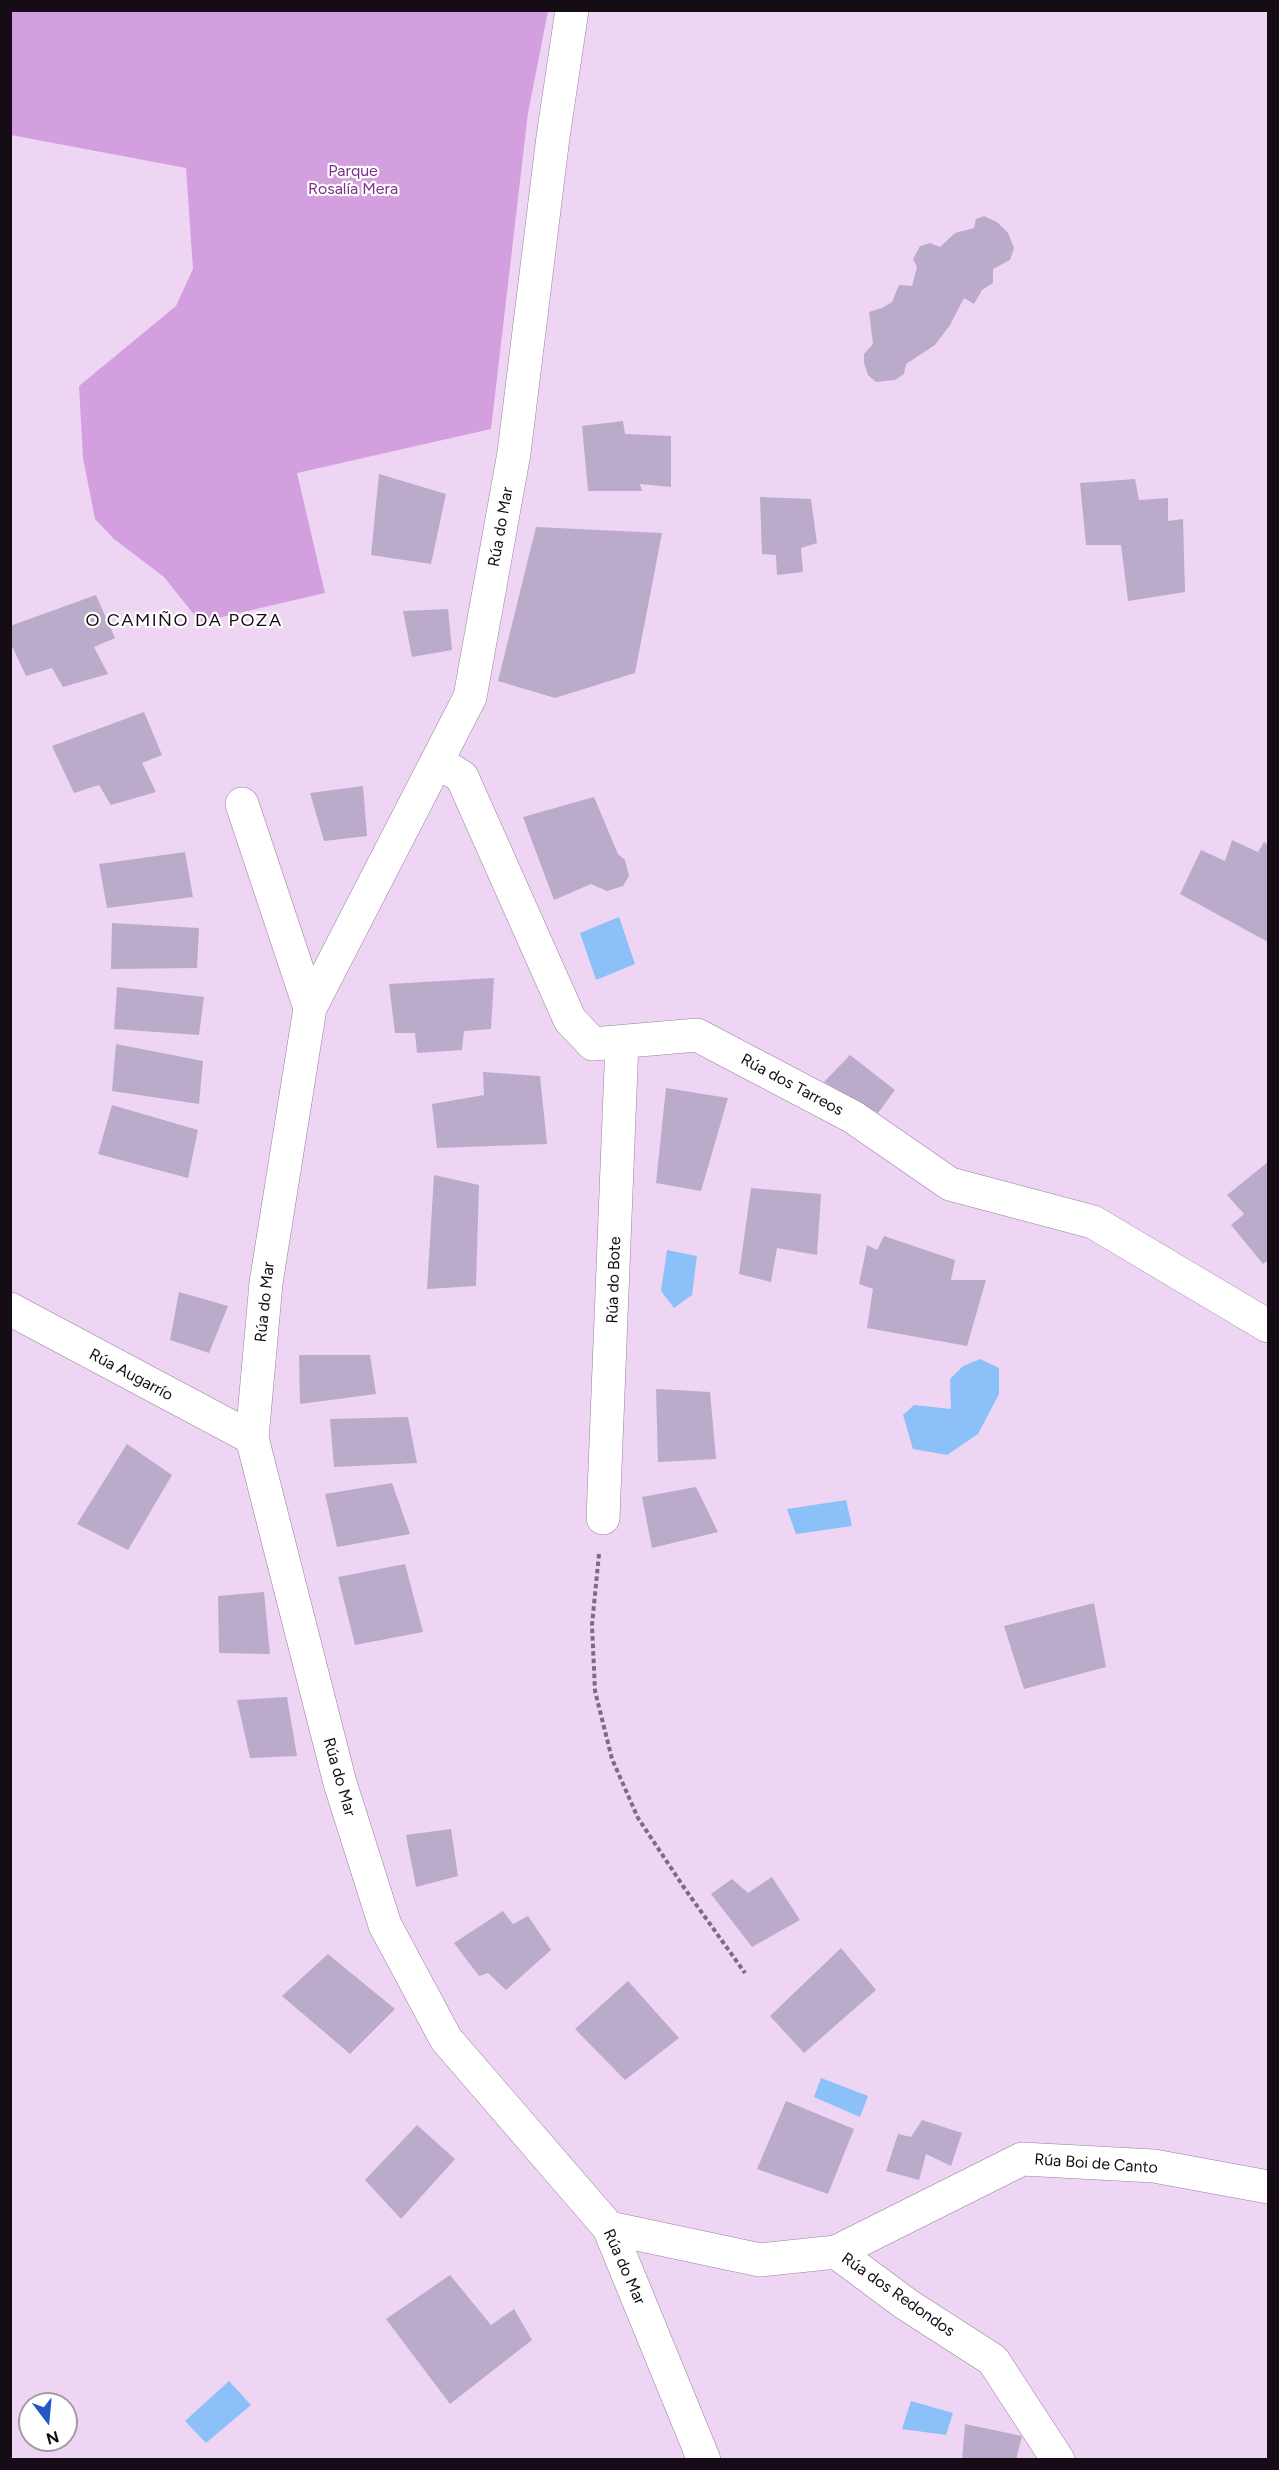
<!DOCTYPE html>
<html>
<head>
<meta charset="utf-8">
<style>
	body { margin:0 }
	#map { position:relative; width:1279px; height:2470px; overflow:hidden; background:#eed5f3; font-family:Figtree,sans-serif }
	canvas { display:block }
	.frame { position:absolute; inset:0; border:12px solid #150c16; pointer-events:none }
	.north { position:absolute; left:18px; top:2392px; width:60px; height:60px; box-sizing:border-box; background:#fff; border:2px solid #a19ea2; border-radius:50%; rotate:164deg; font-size:16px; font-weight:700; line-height:24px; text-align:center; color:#150c16 }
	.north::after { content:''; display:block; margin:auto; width:21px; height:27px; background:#2558c6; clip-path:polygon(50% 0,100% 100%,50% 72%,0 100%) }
</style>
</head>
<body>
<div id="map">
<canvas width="1279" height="2470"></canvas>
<div class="frame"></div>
<div class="north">N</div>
</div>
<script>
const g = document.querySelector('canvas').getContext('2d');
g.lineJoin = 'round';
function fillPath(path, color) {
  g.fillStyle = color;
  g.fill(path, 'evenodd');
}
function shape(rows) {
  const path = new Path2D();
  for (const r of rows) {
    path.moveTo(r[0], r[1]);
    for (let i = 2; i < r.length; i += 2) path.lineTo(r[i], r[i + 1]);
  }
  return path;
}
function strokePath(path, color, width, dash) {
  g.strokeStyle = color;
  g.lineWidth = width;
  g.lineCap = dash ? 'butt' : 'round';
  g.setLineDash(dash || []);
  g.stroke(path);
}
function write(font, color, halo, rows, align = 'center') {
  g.font = font + ' Figtree,sans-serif';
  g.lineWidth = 4.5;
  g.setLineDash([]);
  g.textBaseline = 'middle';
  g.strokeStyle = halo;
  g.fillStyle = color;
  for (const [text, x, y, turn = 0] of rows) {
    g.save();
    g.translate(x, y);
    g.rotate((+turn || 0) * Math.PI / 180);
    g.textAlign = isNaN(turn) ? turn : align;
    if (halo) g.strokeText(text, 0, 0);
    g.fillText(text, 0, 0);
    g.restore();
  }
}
fillPath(shape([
	[10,11,548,11,528,113,491,429,297,473,325,593,200,622,164,577,114,539,95,519,83,458,79,386,176,306,193,269,186,168,11,135]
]), '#d49fdf');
fillPath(shape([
	[619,917,635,964,596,980,580,933],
	[667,1250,697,1256,692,1295,674,1308,661,1291],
	[980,1359,999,1368,999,1394,978,1434,947,1455,913,1449,903,1415,914,1405,951,1409,950,1379,963,1366],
	[846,1500,852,1526,796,1534,787,1509],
	[821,2078,868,2096,860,2117,814,2097],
	[229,2381,251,2405,206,2443,185,2421],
	[911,2401,953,2413,946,2435,902,2429]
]), '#8bc0f9');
fillPath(shape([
	[984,216,997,222,1008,233,1014,248,1010,260,993,269,993,283,982,290,974,304,964,298,950,325,935,345,906,364,904,374,895,380,876,382,868,375,864,363,864,354,873,344,869,312,882,308,892,302,899,285,912,286,917,267,913,259,920,246,930,243,940,247,955,233,974,228,976,219],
	[623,421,625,434,671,436,671,487,640,484,642,491,588,491,582,426],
	[379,474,446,494,431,564,371,555],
	[1135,479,1139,500,1168,498,1168,521,1183,519,1185,592,1128,601,1121,545,1086,545,1080,483],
	[760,497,811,499,817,543,801,548,803,572,777,575,776,555,762,554],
	[536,527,662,533,635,673,555,698,498,681],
	[96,595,115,638,94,647,108,674,63,687,52,668,26,676,10,642,10,626],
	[448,609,452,650,412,657,403,611],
	[144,712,162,755,142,763,156,792,111,805,99,785,74,793,52,746],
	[363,786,367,836,324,841,310,793],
	[594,797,618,854,625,860,629,876,623,886,607,891,591,884,554,900,523,817],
	[1232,840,1258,852,1264,842,1268,845,1268,942,1180,894,1201,850,1225,861],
	[185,852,193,897,107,908,99,864],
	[112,923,199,928,197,968,111,969],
	[494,978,491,1029,464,1031,462,1050,417,1053,415,1033,395,1033,389,984],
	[117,987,204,997,199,1035,114,1029],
	[116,1044,203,1061,199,1104,112,1091],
	[850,1055,895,1090,878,1113,824,1082],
	[483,1072,540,1076,547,1144,437,1148,432,1104,484,1095],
	[666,1088,728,1098,701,1191,656,1183],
	[112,1105,198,1130,188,1178,98,1154],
	[1268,1162,1268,1260,1263,1264,1231,1225,1244,1214,1227,1195],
	[434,1175,479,1185,476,1286,427,1289],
	[751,1188,821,1194,817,1255,777,1248,771,1282,739,1274],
	[884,1236,955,1260,951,1280,986,1280,967,1346,867,1328,873,1289,859,1284,867,1245,877,1250],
	[179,1292,228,1306,209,1353,170,1340],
	[299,1355,370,1355,376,1394,300,1404],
	[656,1389,710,1392,716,1459,658,1462],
	[408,1417,417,1463,334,1467,330,1419],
	[127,1444,172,1475,128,1550,77,1524],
	[392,1483,410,1534,337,1547,325,1494],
	[696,1487,718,1532,652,1548,642,1497],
	[405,1564,423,1632,355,1645,338,1577],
	[264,1592,270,1654,219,1653,218,1596],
	[1094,1603,1106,1667,1024,1689,1004,1626],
	[287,1697,297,1756,250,1758,237,1700],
	[451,1829,458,1876,416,1887,406,1835],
	[772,1877,800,1920,752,1947,711,1894,732,1879,748,1893],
	[503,1911,513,1924,528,1916,551,1950,506,1990,488,1973,479,1976,454,1943],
	[841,1948,876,1990,804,2053,770,2016],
	[328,1954,395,2009,350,2054,282,1996],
	[628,1981,679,2038,625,2080,575,2029],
	[786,2101,854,2129,828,2194,757,2169],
	[922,2120,962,2133,951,2166,926,2154,919,2180,886,2171,898,2134,911,2137],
	[417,2125,455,2159,401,2219,365,2180],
	[450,2275,491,2325,514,2309,532,2340,450,2404,386,2319],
	[965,2424,1022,2436,1016,2460,962,2460]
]), '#bbabcb');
const minor = shape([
	[572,10,553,137,514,453,470,697,310,1008,266,1283,252,1438,340,1783,385,1925,446,2039,609,2228,704,2460],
	[438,762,462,777,570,1020,593,1044,697,1035,853,1117,950,1184,1093,1222,1268,1326],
	[242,804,310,1008],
	[10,1309,252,1438],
	[603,1518,622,1042],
	[609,2228,760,2260,836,2252,906,2304,993,2360,1058,2460],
	[836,2252,1022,2159,1154,2166,1268,2187]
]);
strokePath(minor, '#97809c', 34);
strokePath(shape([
	[599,1554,592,1625,595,1691,612,1759,638,1818,685,1889,745,1973]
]), '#7c6c7f', 4, [4.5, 3]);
strokePath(minor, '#fff', 33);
write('16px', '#7b3189', '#fff', [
	["Parque",353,171],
	["Rosalía Mera",353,189]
]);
write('16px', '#150c16', '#fff', [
	["Rúa do Mar",501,527,-80],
	["Rúa dos Tarreos",792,1085,28],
	["Rúa do Bote",614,1280,-88],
	["Rúa do Mar",265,1302,-84],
	["Rúa Augarrío",131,1375,28],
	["Rúa do Mar",339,1777,74],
	["Rúa Boi de Canto",1096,2164,4],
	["Rúa do Mar",624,2267,66],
	["Rúa dos Redondos",898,2295,35]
]);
g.letterSpacing = '1.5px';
write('18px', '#150c16', '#fff', [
	["O CAMIÑO DA POZA",184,621]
]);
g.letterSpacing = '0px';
</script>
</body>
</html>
